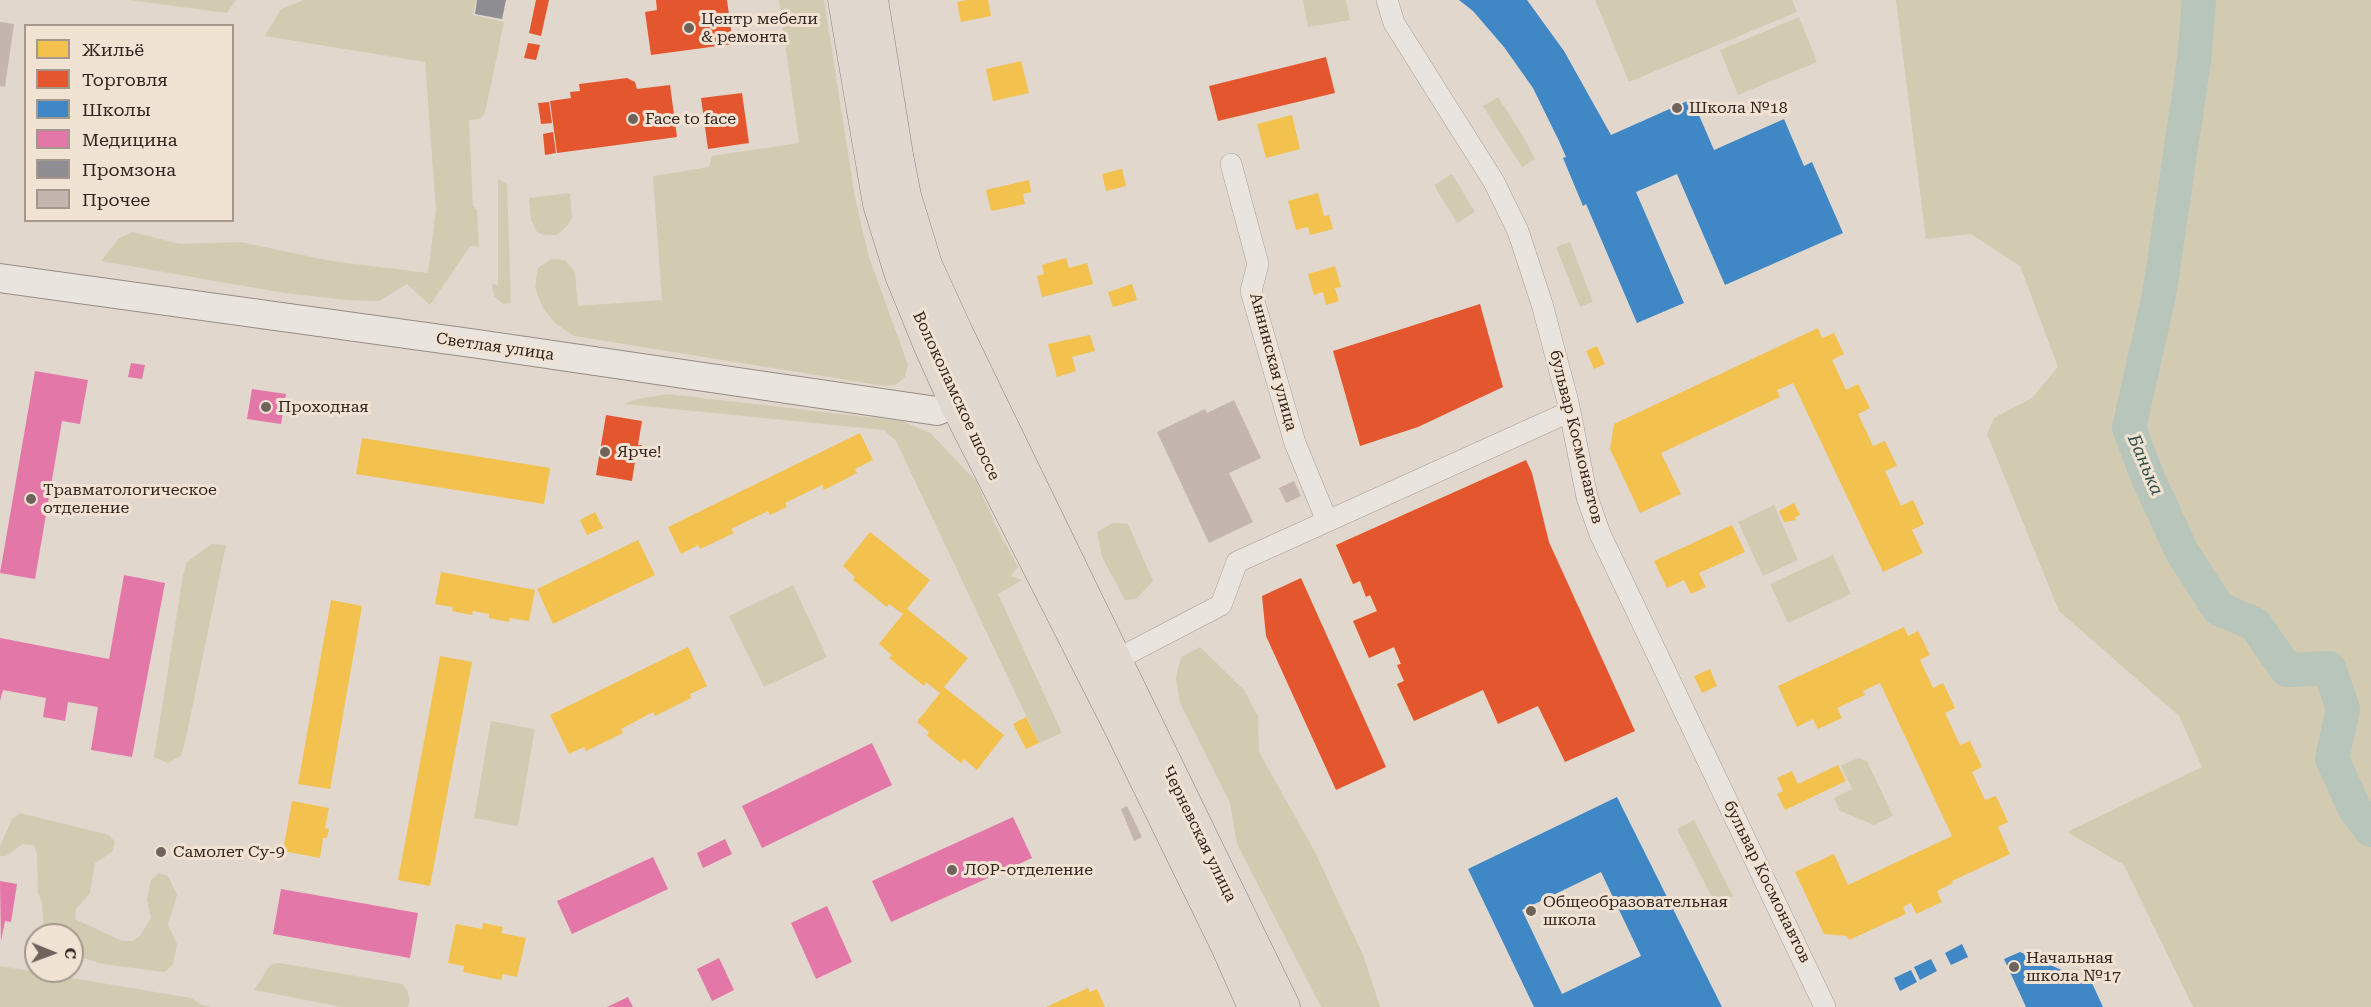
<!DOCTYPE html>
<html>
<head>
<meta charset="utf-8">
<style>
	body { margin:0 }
	#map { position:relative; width:2371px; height:1007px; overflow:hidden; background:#e1d7cd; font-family:"Roboto Serif",serif }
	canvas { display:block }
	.legend { position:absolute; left:24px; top:24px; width:210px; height:198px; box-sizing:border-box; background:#f1e3d4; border:2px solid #a5978c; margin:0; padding:8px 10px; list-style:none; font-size:18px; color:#33251f }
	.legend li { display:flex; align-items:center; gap:12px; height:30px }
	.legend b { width:30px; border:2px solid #a5978c }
	.north { position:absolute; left:24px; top:923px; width:60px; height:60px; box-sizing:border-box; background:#f1e3d4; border:2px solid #a5978c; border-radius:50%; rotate:91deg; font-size:16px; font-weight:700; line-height:24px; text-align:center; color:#33251f }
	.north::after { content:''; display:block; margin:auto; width:21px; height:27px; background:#70635c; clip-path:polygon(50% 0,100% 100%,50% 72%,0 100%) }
</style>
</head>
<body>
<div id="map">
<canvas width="2371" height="1007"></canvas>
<ul class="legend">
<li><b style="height:16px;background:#f2c14e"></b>Жильё</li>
<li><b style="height:16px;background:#e4572e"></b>Торговля</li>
<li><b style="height:16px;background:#3f88c5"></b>Школы</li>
<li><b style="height:16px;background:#e377a8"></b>Медицина</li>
<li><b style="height:16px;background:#8d8d92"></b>Промзона</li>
<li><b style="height:16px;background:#c4b5ae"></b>Прочее</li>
</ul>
<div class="north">С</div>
</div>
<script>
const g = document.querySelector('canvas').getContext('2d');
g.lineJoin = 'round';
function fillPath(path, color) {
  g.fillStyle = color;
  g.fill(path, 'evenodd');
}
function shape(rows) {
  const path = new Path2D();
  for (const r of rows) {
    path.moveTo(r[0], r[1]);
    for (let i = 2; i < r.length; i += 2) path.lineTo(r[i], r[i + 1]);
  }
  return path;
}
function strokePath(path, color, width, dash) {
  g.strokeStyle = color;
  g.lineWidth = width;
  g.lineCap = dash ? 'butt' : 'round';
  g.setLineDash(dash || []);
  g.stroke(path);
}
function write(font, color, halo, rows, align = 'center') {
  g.font = font + ' "Roboto Serif",serif';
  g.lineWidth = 6;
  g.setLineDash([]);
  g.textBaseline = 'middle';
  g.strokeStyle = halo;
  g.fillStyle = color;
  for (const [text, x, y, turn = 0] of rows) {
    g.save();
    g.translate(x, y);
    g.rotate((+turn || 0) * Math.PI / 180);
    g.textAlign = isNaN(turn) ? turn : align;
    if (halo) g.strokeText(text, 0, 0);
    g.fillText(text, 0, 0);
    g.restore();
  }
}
fillPath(shape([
	[129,0,236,0,227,13],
	[304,0,476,0,473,15,504,22,485,113,479,119,469,120,473,206,477,210,479,247,470,246,430,305,407,284,379,301,348,300,284,293,101,261,119,238,133,232,180,244,241,242,331,261,428,273,436,210,425,62,265,36,281,9],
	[779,0,824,0,855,198,869,257,908,365,905,377,895,385,884,386,574,336,556,324,543,308,538,296,535,286,538,268,551,259,559,259,566,261,575,272,578,306,662,300,653,176,709,167,712,156,799,143],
	[1303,0,1346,0,1350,20,1308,27],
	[1595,0,1792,0,1797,12,1629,82],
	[1896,0,2371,0,2371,1007,2193,1007,2124,865,2067,832,2202,767,2179,716,2059,611,1987,434,1994,418,2032,398,2058,367,2020,266,1971,234,1926,239],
	[1799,17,1817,62,1738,95,1720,50],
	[1498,97,1522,134,1535,159,1522,167,1483,106],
	[1452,174,1475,212,1457,223,1434,185],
	[498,179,507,184,511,303,503,304,494,296,492,284,498,285],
	[570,193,572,218,568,225,557,235,544,235,537,232,531,220,529,198],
	[1570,242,1593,302,1580,307,1556,247],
	[668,394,902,421,930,433,976,481,996,526,1018,567,1011,576,1022,580,998,594,1062,733,1039,743,896,441,884,430,624,404,637,399],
	[1774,505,1798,560,1763,576,1738,522],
	[1113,523,1128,524,1153,581,1136,599,1125,600,1102,557,1097,532],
	[212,544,226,545,185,742,181,756,168,763,154,757,183,576,187,562],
	[1833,555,1851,594,1788,623,1770,584],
	[793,585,827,657,764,687,729,616],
	[1200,647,1244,690,1258,716,1259,752,1315,852,1364,957,1380,1007,1321,1007,1237,844,1230,803,1180,703,1176,678,1181,657],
	[491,721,535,729,518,826,474,818],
	[1858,758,1867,761,1893,816,1874,825,1840,811,1834,798,1852,789,1841,766],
	[20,813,109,835,115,842,112,852,95,863,90,893,76,909,75,919,122,941,132,941,140,936,151,918,147,899,151,880,159,873,168,876,177,895,168,925,177,944,173,964,165,972,102,964,72,954,72,935,44,935,42,902,38,893,37,854,34,845,23,844,6,856,0,856,0,846,12,819],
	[1694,820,1733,896,1716,905,1677,829],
	[279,963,403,984,407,990,410,1000,408,1007,342,1007,254,990,270,965],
	[0,966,191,998,202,1005,213,1007,0,1007]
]), '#d2cbb1');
fillPath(shape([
	[967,0,988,0,991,16,961,22,957,2],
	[1021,61,1029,93,993,101,986,69],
	[1292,115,1300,149,1266,158,1257,124],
	[1122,169,1126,186,1106,191,1102,174],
	[1029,180,1031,192,1023,194,1025,204,991,211,986,190],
	[1318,193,1324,216,1329,215,1333,229,1310,235,1308,227,1296,230,1288,201],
	[1066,258,1069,268,1087,263,1093,284,1042,297,1037,276,1044,274,1042,265],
	[1335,266,1341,287,1335,288,1339,301,1326,305,1323,292,1314,295,1308,274],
	[1132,284,1137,300,1113,307,1108,292],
	[1818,328,1822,338,1834,333,1844,354,1832,360,1846,390,1858,384,1870,408,1858,414,1873,446,1885,441,1897,466,1885,471,1901,506,1913,500,1924,524,1912,530,1923,553,1883,572,1793,383,1777,390,1780,397,1661,453,1681,494,1640,513,1610,449,1614,424],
	[1090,335,1095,351,1072,357,1076,371,1057,377,1048,344],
	[1597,346,1605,364,1594,369,1586,351],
	[860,433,873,460,855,469,857,473,824,490,822,485,785,503,787,507,770,515,768,511,731,529,734,533,700,549,698,545,681,554,668,527],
	[362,438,550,468,544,504,356,474],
	[1491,476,1508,513,1403,560,1448,660,1554,613,1571,650,1414,721,1397,684,1404,681,1397,665,1401,664,1394,647,1369,658,1353,621,1377,611,1370,595,1366,597,1360,581,1353,584,1336,545],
	[1794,503,1800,515,1795,517,1796,520,1784,522,1779,511],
	[595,512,603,528,587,535,580,520],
	[1732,525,1745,552,1699,573,1706,587,1691,594,1684,580,1667,588,1654,561],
	[870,532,930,580,907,609,968,658,944,687,1004,735,977,770,964,759,961,763,927,736,929,732,917,722,940,693,926,682,924,686,889,658,892,655,879,644,903,614,889,604,887,607,853,580,855,577,843,566],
	[638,540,655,575,553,624,537,589],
	[441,572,535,590,529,621,510,618,509,622,489,618,489,614,473,611,472,615,452,611,453,607,435,604],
	[331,600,362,606,330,789,298,784],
	[1904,627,1908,636,1918,631,1930,655,1920,660,1933,688,1943,683,1955,708,1945,713,1960,745,1970,741,1982,767,1972,772,1985,800,1996,796,2008,822,1998,827,2010,854,1952,881,1953,883,1937,891,1942,902,1916,914,1911,903,1903,907,1906,914,1849,940,1847,936,1824,934,1795,872,1834,854,1848,885,1952,836,1880,683,1863,691,1865,695,1837,708,1842,718,1818,729,1813,719,1797,727,1778,686],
	[688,647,707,686,690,694,691,698,655,716,653,712,621,729,623,733,586,751,584,747,569,754,550,715],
	[440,656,472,662,430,886,398,880],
	[1710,669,1717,686,1702,693,1694,676],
	[1026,717,1039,743,1026,749,1013,724],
	[1838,765,1846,781,1785,810,1777,794,1783,791,1777,778,1792,771,1798,784],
	[292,801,329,808,325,828,329,829,327,838,323,838,320,858,283,851],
	[483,923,503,927,501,933,526,938,517,977,503,974,501,980,463,972,464,966,448,963,456,924,482,929],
	[1088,988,1090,992,1097,989,1105,1007,1046,1007]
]), '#f2c14e');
fillPath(shape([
	[536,0,549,0,541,36,529,33],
	[656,0,727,0,733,44,651,55,645,12,657,10],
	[528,43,540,45,536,60,524,58],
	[1326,57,1335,93,1218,121,1209,86],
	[627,78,635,82,637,89,670,85,677,137,557,153,550,101,571,98,570,92,580,91,579,84],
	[742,93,749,143,708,149,701,98],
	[549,102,552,123,541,124,538,103],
	[553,132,556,153,545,155,543,134],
	[1480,304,1503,387,1418,427,1360,446,1333,351],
	[606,415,642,421,638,445,642,445,640,455,636,455,632,481,596,475],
	[1526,460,1532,473,1549,542,1635,731,1565,762,1538,706,1498,724,1483,690,1414,721,1397,684,1404,681,1397,665,1401,664,1394,647,1369,658,1353,621,1377,611,1370,595,1366,597,1360,581,1353,584,1336,545],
	[1301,578,1386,767,1336,790,1266,636,1262,596]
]), '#e4572e');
fillPath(shape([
	[1459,0,1527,0,1564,51,1611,135,1692,99,1714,150,1784,119,1804,166,1812,162,1843,233,1725,285,1677,174,1636,192,1684,303,1637,323,1586,204,1583,206,1563,158,1566,157,1559,141,1533,88,1504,47,1473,11],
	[1617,797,1722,1007,1534,1007,1468,869],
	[1601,872,1641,956,1562,994,1522,910],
	[1962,944,1968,957,1951,965,1945,953],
	[2020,952,2092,983,2103,1007,2026,1007,2004,959],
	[1931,959,1937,971,1920,980,1914,967],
	[1911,970,1917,982,1900,991,1894,978]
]), '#3f88c5');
fillPath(shape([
	[131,363,145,365,142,379,128,377],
	[35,371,88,380,80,424,62,421,35,579,0,573],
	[252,389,286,394,281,424,247,419],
	[124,575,165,583,132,757,91,750,98,707,68,702,65,721,43,717,46,698,3,690,0,701,0,638,109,659],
	[872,743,892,785,762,848,742,806],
	[1013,817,1032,858,891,922,872,881],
	[725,839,732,854,703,868,697,853],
	[653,857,668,889,572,934,557,901],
	[0,881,17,884,11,922,5,921,1,941],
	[281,889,418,913,410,958,273,934],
	[827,906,852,962,816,979,791,923],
	[719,958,734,990,712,1001,697,969],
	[628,997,633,1007,607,1007]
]), '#e377a8');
fillPath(shape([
	[477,0,506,0,502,19,475,14]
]), '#8d8d92');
strokePath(shape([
	[2199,0,2194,61,2159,295,2129,428,2148,478,2182,552,2219,609,2255,624,2287,670,2329,668,2343,709,2332,759,2355,809,2371,830]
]), '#b8c5ba', 34);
fillPath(shape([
	[0,22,14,24,5,87,0,86],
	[1234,400,1261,458,1229,473,1253,522,1209,543,1157,432,1205,409,1207,413],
	[1294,481,1301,496,1286,503,1279,488],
	[1127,806,1142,837,1134,841,1121,809]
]), '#c4b5ae');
const street = shape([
	[1387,0,1394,23,1494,182,1518,231,1542,304,1568,402,1587,497,1600,534,1825,1007],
	[1231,164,1258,264,1251,291,1295,443,1327,521],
	[1104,666,1221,605,1237,562,1569,412]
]);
const secondary = shape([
	[0,278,478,344,937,411,978,393]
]);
const primary = shape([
	[844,0,879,204,901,275,930,346,956,404,1120,727,1227,946,1254,1007],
	[872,0,897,155,905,196,926,265,957,333,1284,1007]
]);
strokePath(street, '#a69d96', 22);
strokePath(secondary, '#968c86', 30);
strokePath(primary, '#8c837d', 33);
strokePath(street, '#eae4de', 21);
strokePath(secondary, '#eae4de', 28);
strokePath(primary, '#e1d8d0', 32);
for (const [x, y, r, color] of [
	[689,28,6,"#70635c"],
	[1677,108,6,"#70635c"],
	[633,119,6,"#70635c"],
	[266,407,6,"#70635c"],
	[605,452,6,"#70635c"],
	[31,499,6,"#70635c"],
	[161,852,6,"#70635c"],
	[952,870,6,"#70635c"],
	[1531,911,6,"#70635c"],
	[2014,967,6,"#70635c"]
]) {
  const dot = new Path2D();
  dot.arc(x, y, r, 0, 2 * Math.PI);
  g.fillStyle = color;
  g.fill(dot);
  strokePath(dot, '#f1e3d4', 2);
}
write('16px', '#33251f', '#f1e3d4', [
	["Центр мебели",701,19],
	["& ремонта",701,37],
	["Школа №18",1689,108],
	["Face to face",645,119],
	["Проходная",278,407],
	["Ярче!",617,452],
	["Травматологическое",43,490],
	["отделение",43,508],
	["Самолет Су-9",173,852],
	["ЛОР-отделение",964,870],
	["Общеобразовательная",1543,902],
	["школа",1543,920],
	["Начальная",2026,958],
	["школа №17",2026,976]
], 'left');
write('16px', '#33251f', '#f1e3d4', [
	["Светлая улица",495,347,8],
	["Аннинская улица",1273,362,75],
	["Волоколамское шоссе",956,396,65],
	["бульвар Космонавтов",1576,437,76],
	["Черневская улица",1199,834,64],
	["бульвар Космонавтов",1767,882,64]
]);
write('italic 18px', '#305149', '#f1e3d4', [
	["Банька",2145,465,67]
]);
</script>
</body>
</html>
